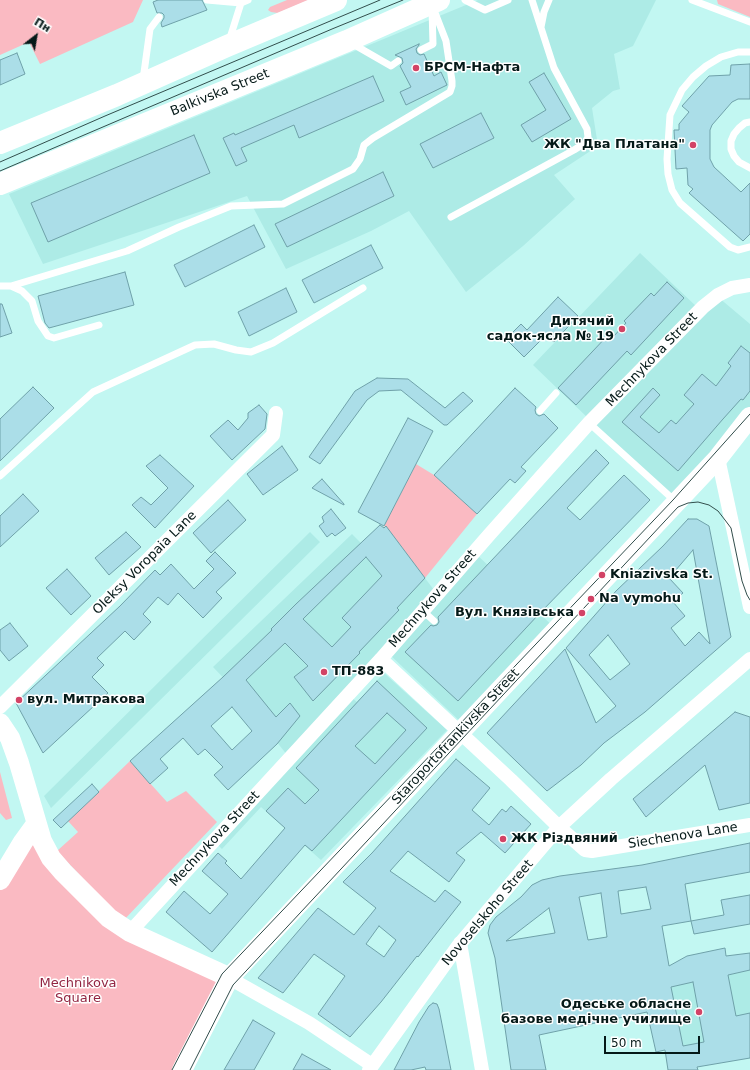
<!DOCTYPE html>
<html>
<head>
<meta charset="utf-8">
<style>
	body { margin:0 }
	#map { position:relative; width:750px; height:1070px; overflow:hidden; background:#c2f7f2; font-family:"DejaVu Sans",sans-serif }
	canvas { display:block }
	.north { position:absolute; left:16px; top:16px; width:40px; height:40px; -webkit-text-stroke:3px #fff; paint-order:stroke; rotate:31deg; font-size:11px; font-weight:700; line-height:16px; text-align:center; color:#051918 }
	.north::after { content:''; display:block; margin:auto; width:14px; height:18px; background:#051918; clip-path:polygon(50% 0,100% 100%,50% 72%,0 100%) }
	.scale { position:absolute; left:604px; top:1036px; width:96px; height:18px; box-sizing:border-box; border:2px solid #051918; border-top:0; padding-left:5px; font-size:12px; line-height:14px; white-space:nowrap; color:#051918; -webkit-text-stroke:3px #fff; paint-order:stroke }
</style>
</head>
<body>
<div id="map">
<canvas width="750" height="1070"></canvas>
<div class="north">Пн</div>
<div class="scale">50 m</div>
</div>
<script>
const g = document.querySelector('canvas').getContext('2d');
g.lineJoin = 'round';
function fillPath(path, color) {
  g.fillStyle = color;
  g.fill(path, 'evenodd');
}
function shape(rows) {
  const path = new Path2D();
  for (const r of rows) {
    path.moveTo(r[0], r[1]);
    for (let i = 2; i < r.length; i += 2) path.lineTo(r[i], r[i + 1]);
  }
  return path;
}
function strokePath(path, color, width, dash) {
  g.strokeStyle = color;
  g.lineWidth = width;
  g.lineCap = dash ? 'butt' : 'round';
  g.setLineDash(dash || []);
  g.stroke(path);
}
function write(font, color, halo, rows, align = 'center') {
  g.font = font + ' "DejaVu Sans",sans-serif';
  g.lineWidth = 3;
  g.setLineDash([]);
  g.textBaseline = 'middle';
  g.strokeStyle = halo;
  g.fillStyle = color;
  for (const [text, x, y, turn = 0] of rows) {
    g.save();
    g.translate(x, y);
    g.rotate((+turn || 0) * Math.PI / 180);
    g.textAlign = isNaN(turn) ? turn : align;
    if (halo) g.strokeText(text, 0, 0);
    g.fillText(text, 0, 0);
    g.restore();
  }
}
fillPath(shape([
	[478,0,656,0,633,46,614,54,620,89,613,91,592,108,598,146,554,175,575,199,523,246,466,292,409,211,371,231,286,269,247,196,43,264,9,194],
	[640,253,698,308,589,419,533,365],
	[718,297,750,324,750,417,676,502,591,424],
	[310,532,320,542,51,808,44,796],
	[390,532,434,590,288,756,235,690,213,667,352,534,361,543],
	[476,554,555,628,465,726,389,654],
	[384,673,447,730,321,860,261,807,222,849,217,844,351,697,357,702],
	[750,970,750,1033,656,1052,643,992]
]), '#adebe6');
fillPath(shape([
	[0,0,143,0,133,22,40,64,29,42,0,55],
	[287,0,309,0,278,13,271,12,268,10,270,7],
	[717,0,750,0,750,17,718,4],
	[416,464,434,475,477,514,425,578,390,532,384,526],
	[130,761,167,802,186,791,217,822,123,921,57,851,78,832,68,821],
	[0,772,12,818,6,820,0,813],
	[36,824,109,918,222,974,182,1070,0,1070,0,880]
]), '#fabac2');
const building = shape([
	[158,0,202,0,207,10,162,27,161,23,164,18,164,15,162,13,157,13,153,2,158,0],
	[419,44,419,45,416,49,417,53,420,55,424,54,434,76,441,72,447,85,406,105,400,92,411,87,400,66,403,63,402,58,395,55,419,44],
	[17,53,25,74,0,85,0,60,17,53],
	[750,64,750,99,738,99,732,102,712,125,710,130,710,159,714,167,741,192,750,183,750,234,743,241,689,193,693,189,688,185,687,168,676,169,674,130,679,130,679,124,689,112,682,106,709,76,730,75,731,65,750,64],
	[544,73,571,119,532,142,521,125,546,110,529,82,544,73],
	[373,76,384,101,299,138,294,125,241,148,247,161,236,166,223,138,234,133,235,135,373,76],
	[481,113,494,138,433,168,420,144,481,113],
	[194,135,210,173,48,242,31,203,194,135],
	[383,172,394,196,287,247,275,224,383,172],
	[254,225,265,247,185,287,174,265,254,225],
	[371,245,383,268,314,303,302,280,371,245],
	[125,272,134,305,49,328,45,323,38,296,125,272],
	[667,282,684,298,631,355,627,351,576,405,558,388,609,334,613,337,626,323,624,321,651,293,654,296,667,282],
	[286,288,297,312,249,336,238,312,286,288],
	[558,297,578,316,554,342,546,335,524,357,506,339,521,324,527,330,558,297],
	[0,304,2,304,12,333,0,337,0,304],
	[741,346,750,353,750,391,743,400,741,399,723,419,678,471,622,422,653,388,660,395,640,417,659,433,671,420,676,424,694,404,684,395,702,374,716,386,731,366,728,363,741,346],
	[377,378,408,379,445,408,463,392,473,401,447,425,444,425,401,390,379,391,367,400,320,464,309,457,355,391,377,378],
	[33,387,54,408,0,461,0,419,33,387],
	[515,388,536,407,535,410,536,414,539,416,544,414,558,428,521,467,526,471,515,483,510,479,477,514,434,475,515,388],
	[259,405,267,414,265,429,232,460,210,436,228,420,238,430,248,418,248,413,259,405],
	[408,418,433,431,384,526,358,512,408,418],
	[282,446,298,470,263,495,247,474,282,446],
	[596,450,609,463,567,508,580,520,624,475,650,500,539,614,458,701,405,652,431,625,433,626,437,625,439,622,438,617,596,450],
	[160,455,194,486,155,528,132,505,141,497,151,505,168,488,146,466,160,455],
	[322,479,344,504,344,505,312,488,322,479],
	[23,494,39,511,0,547,0,516,23,494],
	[228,500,246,520,211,553,193,533,228,500],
	[331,509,346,528,335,536,332,533,327,537,319,526,324,522,322,517,331,509],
	[688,519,697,519,709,526,731,637,645,712,604,743,581,765,547,791,487,733,565,649,596,723,616,706,566,648,616,591,663,546,688,519],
	[693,550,710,644,699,632,685,646,671,628,685,616,673,602,683,593,669,578,693,550],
	[608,635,630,664,610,680,589,655,608,635],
	[380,525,384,528,386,526,425,578,397,608,399,610,359,652,360,653,313,701,294,677,308,666,285,643,246,680,276,717,290,703,300,716,277,744,228,790,214,775,223,767,205,749,198,755,183,738,160,759,168,768,150,784,130,761,223,677,272,630,271,629,296,604,380,525],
	[366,557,382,576,342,618,351,627,332,647,303,619,366,557],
	[232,707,252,731,232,750,211,726,232,707],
	[126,532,141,547,109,575,95,558,126,532],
	[215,552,236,573,216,592,222,598,203,618,178,593,168,605,158,597,143,614,151,622,134,640,125,631,97,658,104,665,92,677,108,693,43,753,16,703,120,606,155,570,160,575,171,564,194,589,214,569,206,561,215,552],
	[67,569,91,596,71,615,46,588,67,569],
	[10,623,28,646,9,661,0,650,0,630,10,623],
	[377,681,427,728,312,851,305,845,212,952,166,912,184,891,210,914,228,894,202,871,218,853,227,861,225,863,241,879,285,828,266,811,288,788,305,804,319,790,296,768,377,681],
	[387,713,406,730,375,764,355,746,387,713],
	[735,712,750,717,750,803,719,810,705,765,646,817,633,799,735,712],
	[456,759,490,788,472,810,489,825,502,809,506,812,511,806,531,824,505,853,481,832,456,853,465,860,449,882,408,851,390,871,435,902,445,890,461,902,418,957,417,956,381,1002,350,1037,318,1014,345,976,314,954,283,993,258,978,318,908,354,935,376,908,343,882,372,853,456,759],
	[379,926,396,940,384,957,366,944,379,926],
	[92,784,99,792,61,828,53,820,92,784],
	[750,843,750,872,685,884,691,921,662,926,669,966,687,956,725,948,726,956,750,953,750,970,728,975,736,1016,750,1013,750,1058,697,1067,698,1070,668,1070,665,1050,656,1052,647,1012,539,1035,546,1070,511,1070,495,958,488,933,490,925,496,917,521,897,532,885,542,880,560,876,642,865,750,843],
	[646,887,651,909,621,914,618,891,646,887],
	[601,893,607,937,588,940,579,897,601,893],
	[549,908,555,933,506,941,549,908],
	[693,982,704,1042,683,1046,671,987,693,982],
	[750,895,750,924,694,934,691,921,724,915,721,900,750,895],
	[433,1003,437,1004,439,1009,451,1070,426,1070,425,1067,411,1070,394,1070,419,1022,429,1006,433,1003],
	[253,1020,275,1033,254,1070,224,1070,253,1020],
	[302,1054,331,1070,293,1070,302,1054]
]);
fillPath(building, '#abdee8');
strokePath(building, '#6fa1a9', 1);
strokePath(shape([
	[207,0,241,3],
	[465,0,485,10,508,0],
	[692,0,750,22],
	[541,27,544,12,549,0],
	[229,41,241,3,248,0],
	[351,43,391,66,398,61],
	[421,50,433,44,432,9],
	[750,52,738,52,721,57,706,66,693,77,682,90,670,115,667,159,668,174,672,190,680,203,730,247,738,250,750,247],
	[143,80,150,29,159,17],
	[750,122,745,123,739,128,734,134,731,141,731,149,734,156,739,162,750,168],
	[451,217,574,150,585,143,588,137,587,129,554,68,532,0],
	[0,286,11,286,22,291,32,301,38,321,48,336,54,338,99,325],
	[11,286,127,251,179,227,231,206,283,204,353,169,360,159,364,145,373,138,450,92,452,86,452,81,446,41,432,5],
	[540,411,556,393],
	[589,423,675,501],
	[0,476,93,392,195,345,214,344,236,350,251,352,273,343,363,288],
	[423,611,434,621]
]), '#fff', 7);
strokePath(shape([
	[718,458,750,607],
	[381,659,511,780,559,827,585,850,592,851,750,825],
	[0,707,273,435,276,413],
	[130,932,381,659,489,535,589,423,703,307,718,295,732,288,750,285],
	[460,943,482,1070],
	[229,978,309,1023,372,1065],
	[369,1070,458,946,559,827,611,779,750,659]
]), '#fff', 14);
strokePath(shape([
	[0,723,10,738,19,763,42,841,51,858,63,872,109,918,130,932,222,974,229,978],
	[0,880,23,842,36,824],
	[182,1070,229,978,718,458,750,417]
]), '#fff', 20);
strokePath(shape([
	[0,143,117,95,227,46,336,0],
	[0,184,347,41,439,0]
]), '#fff', 22);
strokePath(shape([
	[0,162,105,116,380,0],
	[0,171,332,29,403,0],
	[172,1070,222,974,673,500,750,414],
	[190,1070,233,985,678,507,688,503,698,502,709,505,718,511,725,520,731,528,742,581,747,595,750,600]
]), '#324e4c', 1);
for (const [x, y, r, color] of [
	[416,68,4,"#d24366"],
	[693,145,4,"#d24366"],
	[622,329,4,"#d24366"],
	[602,575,4,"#d24366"],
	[591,599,4,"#d24366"],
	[582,613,4,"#d24366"],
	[324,672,4,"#d24366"],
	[19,700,4,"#d24366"],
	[503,839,4,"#d24366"],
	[699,1012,4,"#d24366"]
]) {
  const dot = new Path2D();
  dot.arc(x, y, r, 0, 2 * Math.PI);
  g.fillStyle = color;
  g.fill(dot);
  strokePath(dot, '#fff', 1.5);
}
write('bold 13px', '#051918', '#fff', [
	["БРСМ-Нафта",424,68],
	["ЖК \"Два Платана\"",685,145,"right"],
	["Дитячий",614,322,"right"],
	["садок-ясла № 19",614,337,"right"],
	["Kniazivska St.",610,575],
	["Na vymohu",599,599],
	["Вул. Князівська",574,613,"right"],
	["ТП-883",332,672],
	["вул. Митракова",27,700],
	["ЖК Різдвяний",511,839],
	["Одеське обласне",691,1005,"right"],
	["базове медічне училище",691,1020,"right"]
], 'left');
write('13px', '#051918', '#fff', [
	["Balkivska Street",220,93,-22],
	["Mechnykova Street",652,360,-46],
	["Oleksy Voropaia Lane",145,563,-45],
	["Mechnykova Street",433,599,-49],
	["Staroportofrankivska Street",456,737,-47],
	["Siechenova Lane",683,836,-9],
	["Mechnykova Street",215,839,-47],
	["Novoselskoho Street",488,913,-50]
]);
write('13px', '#922542', '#fff', [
	["Mechnikova",78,984],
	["Square",78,999]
]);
</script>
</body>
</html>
